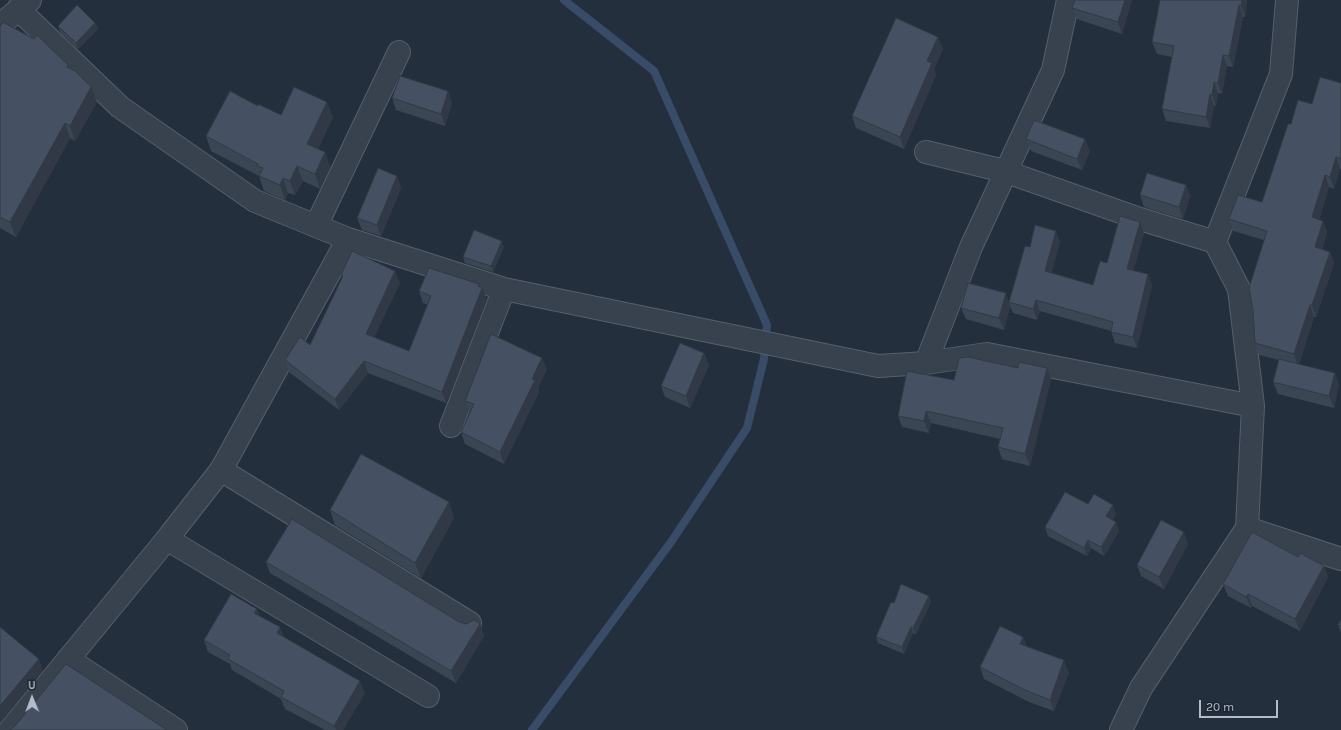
<!DOCTYPE html>
<html>
<head>
<meta charset="utf-8">
<style>
	body { margin:0 }
	#map { position:relative; width:1341px; height:730px; overflow:hidden; background:#242f3e; font-family:Karla,sans-serif }
	canvas { display:block }
	.north { position:absolute; left:12px; top:678px; width:40px; height:40px; -webkit-text-stroke:3px #1d2633; paint-order:stroke; rotate:359deg; font-size:11px; font-weight:700; line-height:16px; text-align:center; color:#b4bcc9 }
	.north::after { content:''; display:block; margin:auto; width:14px; height:18px; background:#b4bcc9; clip-path:polygon(50% 0,100% 100%,50% 72%,0 100%) }
	.scale { position:absolute; left:1199px; top:700px; width:79px; height:18px; box-sizing:border-box; border:2px solid #b4bcc9; border-top:0; padding-left:5px; font-size:12px; line-height:14px; white-space:nowrap; color:#b4bcc9; -webkit-text-stroke:3px #1d2633; paint-order:stroke }
</style>
</head>
<body>
<div id="map">
<canvas width="1341" height="730"></canvas>
<div class="north">U</div>
<div class="scale">20 m</div>
</div>
<script>
const g = document.querySelector('canvas').getContext('2d');
g.lineJoin = 'round';
function shape(rows) {
  const path = new Path2D();
  for (const r of rows) {
    path.moveTo(r[0], r[1]);
    for (let i = 2; i < r.length; i += 2) path.lineTo(r[i], r[i + 1]);
  }
  return path;
}
function strokePath(path, color, width, dash) {
  g.strokeStyle = color;
  g.lineWidth = width;
  g.lineCap = dash ? 'butt' : 'round';
  g.setLineDash(dash || []);
  g.stroke(path);
}
function fillPath(path, color) {
  g.fillStyle = color;
  g.fill(path, 'evenodd');
}
strokePath(shape([
	[532,730,671,542,747,428,764,359,767,325,654,71,564,0]
]), '#394c67', 8);
const street = shape([
	[18,9,120,107,255,201,348,239,504,289,878,366,926,363,987,354,1253,406],
	[0,25,30,0],
	[926,152,1004,171,1140,219,1215,242],
	[316,226,399,52],
	[926,363,971,247,1053,70,1068,0],
	[451,426,504,289],
	[221,470,470,623],
	[1247,528,1341,559],
	[167,539,428,696],
	[68,659,176,730],
	[10,730,167,539,221,470,348,239],
	[1121,730,1141,688,1247,528,1253,406,1239,289,1215,242,1281,74,1287,0]
]);
strokePath(street, '#565f6c', 24);
strokePath(street, '#38414e', 22);
fillPath(shape([
	[1075,0,1132,0,1122,34,1077,19,1072,8],
	[1160,0,1247,0,1245,17,1243,17,1233,67,1227,66,1222,94,1218,93,1216,106,1214,106,1210,128,1166,121,1162,109,1172,57,1157,54,1152,42],
	[95,23,98,29,78,49,60,32,58,26],
	[0,27,69,68,97,102,75,141,70,138,16,237,0,228],
	[938,37,943,49,934,69,936,75,904,149,856,128,852,116],
	[1341,83,1341,169,1340,169,1334,189,1329,187,1319,220,1323,221,1327,233,1322,249,1330,252,1334,263,1316,317,1314,317,1299,364,1339,385,1334,408,1278,394,1273,382,1279,360,1259,355,1255,343,1264,240,1233,231,1229,219,1262,202,1291,124,1312,104],
	[448,91,452,103,445,126,396,110,392,98],
	[327,102,333,117,318,149,325,152,330,167,320,189,303,181,295,195,288,193,285,200,264,191,259,176,211,151,206,136,258,106,281,115],
	[1026,139,1090,151,1082,170,1031,151],
	[397,176,401,188,381,236,362,230,357,218],
	[1186,185,1190,196,1183,219,1144,207,1140,195],
	[1144,233,1133,271,1152,285,1137,348,1115,343,1111,331,1040,311,1037,320,1013,313,1010,306,1004,330,966,319,961,308,1009,301,1030,247,1060,242,1051,273,1093,285,1107,263],
	[504,247,493,272,465,263,463,257],
	[341,275,400,283,374,337,409,351,428,305,423,303,419,291,479,284,480,287,482,288,487,300,446,403,368,373,339,410,289,372,285,360,310,345,342,278],
	[704,353,709,365,690,408,665,397,661,386],
	[1018,368,1047,368,1051,379,1030,466,1002,459,998,447,1000,439,931,423,929,433,902,427,898,416,954,380],
	[547,369,538,388,539,392,504,464,465,444,461,432,470,413,465,401],
	[449,502,454,518,421,578,335,525,330,510],
	[1088,504,1116,514,1112,520,1116,522,1119,531,1104,556,1091,548,1087,556,1048,536,1045,527],
	[1188,544,1164,589,1141,576,1137,565],
	[1298,557,1324,566,1328,577,1300,631,1252,606,1251,608,1228,596,1223,584],
	[266,562,459,622,466,624,480,624,484,636,456,683,270,573],
	[931,602,916,634,913,633,904,654,878,643,876,637,894,603],
	[257,609,259,615,284,638,365,693,343,730,325,730,285,709,281,699,232,670,230,664,208,652,204,640],
	[1341,619,1341,632,1338,625],
	[1023,637,1026,646,1069,672,1054,711,1029,702,984,679,980,667]
]), '#3b4654');
fillPath(shape([
	[1125,0,1132,0,1122,34,1118,22],
	[1242,0,1247,0,1245,17,1241,6],
	[1239,5,1243,17,1233,67,1229,56],
	[95,23,98,29,78,49,76,43],
	[938,37,943,49,934,69,936,75,904,149,900,137,927,61],
	[1223,55,1227,66,1222,94,1218,83],
	[1214,82,1218,93,1216,106,1212,95],
	[91,87,97,102,75,141,70,126],
	[448,91,452,103,445,126,441,114],
	[1210,94,1214,106,1210,128,1206,117],
	[327,102,333,117,313,159,307,144],
	[65,123,70,138,16,237,10,222],
	[1085,139,1090,151,1082,170,1077,159],
	[325,152,330,167,320,189,315,174],
	[1336,157,1340,169,1334,189,1330,177],
	[297,166,303,181,295,195,290,181],
	[1325,175,1329,187,1316,229,1312,217],
	[397,176,401,188,381,236,377,225],
	[283,178,288,193,285,200,280,185],
	[1186,185,1190,196,1183,219,1179,207],
	[1323,221,1327,233,1319,259,1315,247],
	[1140,222,1144,233,1131,280,1127,269],
	[1056,231,1060,242,1049,282,1045,271],
	[502,241,504,247,493,272,491,266],
	[1330,252,1334,263,1316,317,1312,305],
	[395,271,400,283,370,346,366,334],
	[1148,274,1152,285,1137,348,1133,337],
	[479,284,481,290,482,288,487,300,446,403,442,392],
	[1006,293,1010,306,1004,330,999,318],
	[1036,300,1040,311,1037,320,1033,309],
	[1310,305,1314,317,1298,366,1294,354],
	[704,353,709,365,690,408,686,396],
	[542,358,547,369,538,388,539,392,504,464,500,452],
	[364,361,368,373,339,410,335,399],
	[1047,368,1051,379,1030,466,1025,454],
	[1335,373,1339,385,1334,408,1329,396],
	[926,411,931,423,929,433,924,421],
	[449,502,454,518,421,578,415,563],
	[1113,505,1116,514,1109,524,1106,516],
	[1116,522,1119,531,1104,556,1101,547],
	[1184,532,1188,544,1164,589,1159,577],
	[1088,540,1091,548,1087,556,1084,548],
	[1324,566,1328,577,1300,631,1295,619],
	[1248,594,1252,606,1251,608,1246,597],
	[929,596,931,602,916,634,913,628],
	[257,609,261,620,254,613],
	[480,624,484,636,456,683,451,671],
	[280,627,285,639,277,633],
	[911,627,913,633,904,654,902,647],
	[1023,637,1028,649,1020,644],
	[39,659,43,670,0,723,0,706],
	[1064,660,1069,672,1054,711,1050,700],
	[360,681,365,693,343,730,336,730,334,726]
]), '#303945');
const building = shape([
	[1075,0,1125,0,1118,22,1072,8,1075,0],
	[1160,0,1242,0,1241,6,1239,5,1229,56,1223,55,1218,83,1214,82,1212,95,1210,94,1206,117,1162,109,1174,46,1152,42,1160,0],
	[77,5,95,23,76,43,58,26,77,5],
	[896,18,938,37,927,61,932,63,900,137,852,116,896,18],
	[3,22,34,39,37,35,68,65,67,67,75,71,91,87,70,126,65,123,10,222,0,217,0,27,3,22],
	[400,76,448,91,441,114,392,98,400,76],
	[1320,77,1341,83,1341,159,1336,157,1330,177,1325,175,1312,217,1323,221,1315,247,1330,252,1312,305,1310,305,1294,354,1255,343,1253,310,1249,288,1267,231,1229,219,1238,195,1262,202,1288,124,1291,124,1298,100,1312,104,1320,77],
	[294,87,327,102,307,144,325,152,315,174,297,166,290,181,283,178,280,185,259,176,263,168,257,166,258,164,206,136,230,91,258,106,258,104,281,115,294,87],
	[1034,120,1085,139,1077,159,1026,139,1034,120],
	[378,168,397,176,377,225,357,218,378,168],
	[1147,173,1186,185,1179,207,1140,195,1147,173],
	[1120,216,1140,222,1127,269,1148,274,1133,337,1111,332,1113,322,1036,300,1033,309,1009,302,1025,246,1030,247,1035,225,1056,231,1045,271,1093,285,1100,261,1107,263,1120,216],
	[474,230,502,241,491,266,463,257,474,230],
	[352,251,395,271,366,334,409,351,431,296,419,291,429,268,479,284,478,286,482,288,442,392,364,361,335,399,285,360,300,337,310,345,343,276,341,275,352,251],
	[968,283,1006,293,999,318,961,308,968,283],
	[491,334,542,358,532,379,535,380,500,452,461,432,474,404,465,401,491,334],
	[680,343,704,353,686,396,661,386,680,343],
	[968,357,1018,368,1019,362,1047,368,1025,454,998,447,1003,428,926,411,924,421,898,416,907,371,954,380,959,358,968,357],
	[1279,359,1335,373,1329,396,1273,382,1279,359],
	[361,454,449,502,415,563,330,510,361,454],
	[1065,492,1088,504,1094,494,1113,505,1106,516,1116,522,1101,547,1088,540,1084,548,1045,527,1065,492],
	[292,519,459,622,466,624,474,620,480,624,451,671,266,562,292,519],
	[1161,520,1184,532,1159,577,1137,565,1161,520],
	[1252,532,1298,557,1300,553,1324,566,1295,619,1248,594,1246,597,1223,584,1252,532],
	[901,584,929,596,913,628,911,627,902,647,876,637,891,602,894,603,901,584],
	[231,594,257,609,254,613,280,627,277,633,360,681,334,726,281,697,284,691,228,659,230,655,204,640,231,594],
	[1341,619,1341,626,1338,625,1341,619],
	[1000,626,1023,637,1020,644,1064,660,1050,700,1025,690,980,667,1000,626],
	[0,627,39,659,0,706,0,627],
	[66,664,167,730,10,730,15,726,66,664]
]);
fillPath(building, '#455162');
strokePath(building, '#303945', 1);
</script>
</body>
</html>
